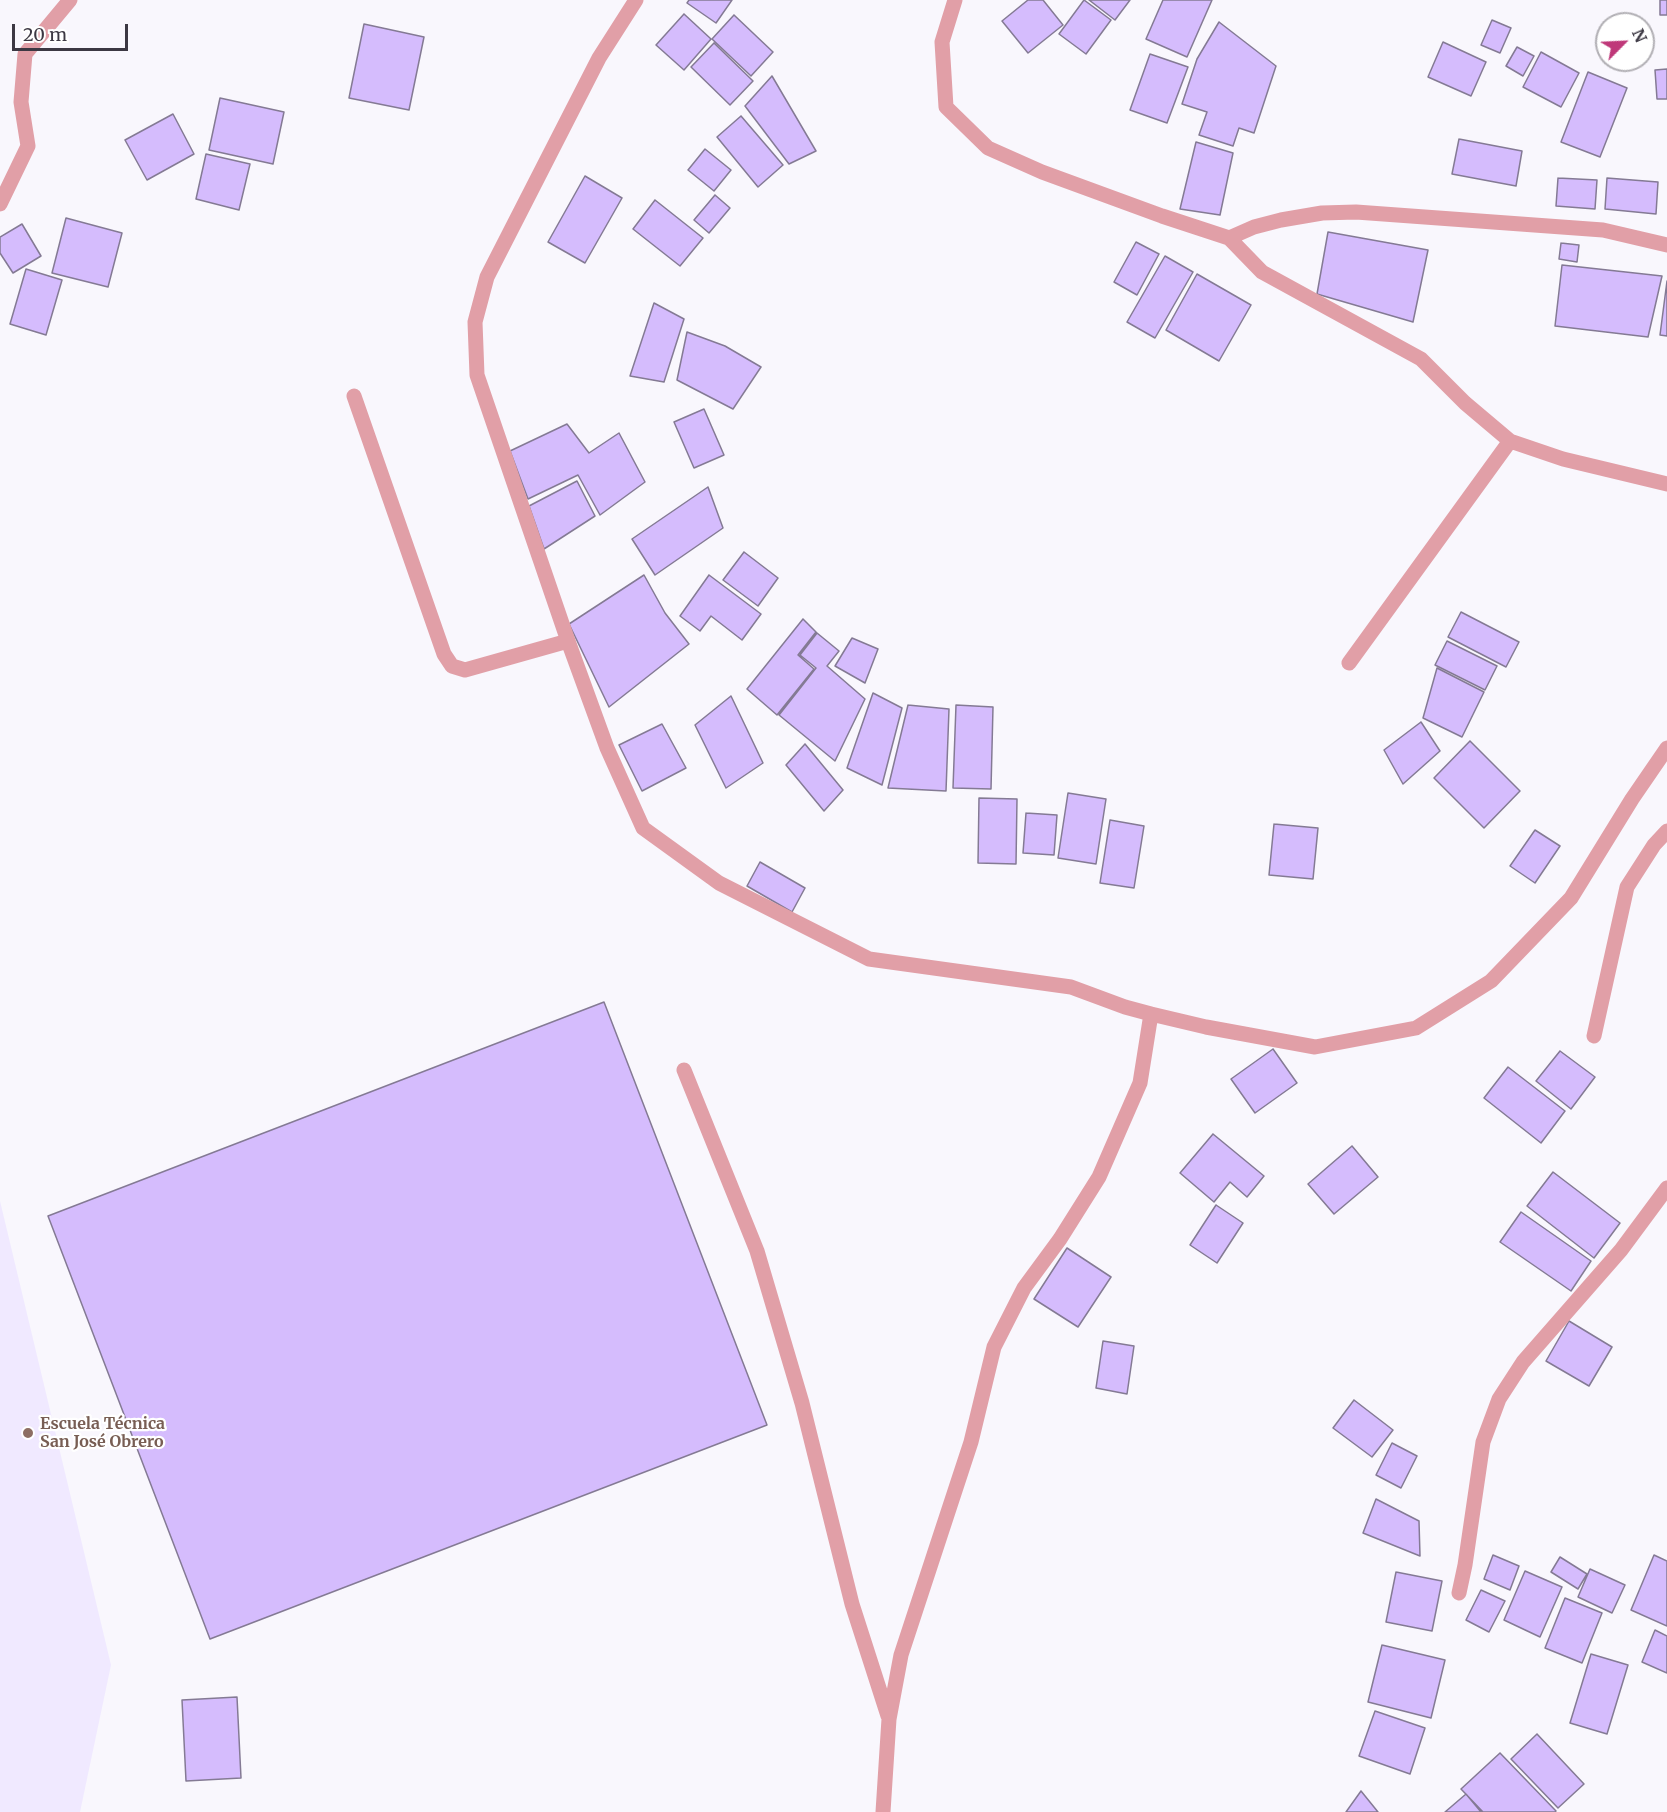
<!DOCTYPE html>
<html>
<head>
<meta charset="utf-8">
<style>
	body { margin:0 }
	#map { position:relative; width:1667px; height:1812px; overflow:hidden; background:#f9f7fd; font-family:Merriweather,serif }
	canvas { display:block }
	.north { position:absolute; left:1595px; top:12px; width:60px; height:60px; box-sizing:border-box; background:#fff; border:2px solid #b1afb4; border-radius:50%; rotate:66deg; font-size:16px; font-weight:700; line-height:24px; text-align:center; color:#3c3843 }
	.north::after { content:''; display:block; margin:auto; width:21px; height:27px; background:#bf3879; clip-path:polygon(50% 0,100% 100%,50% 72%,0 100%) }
	.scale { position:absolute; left:12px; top:24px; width:116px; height:27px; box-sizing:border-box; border:3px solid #3c3843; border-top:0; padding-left:8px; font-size:18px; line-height:21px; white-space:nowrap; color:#3c3843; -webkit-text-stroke:4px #fff; paint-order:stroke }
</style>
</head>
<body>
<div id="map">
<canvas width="1667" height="1812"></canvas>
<div class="north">N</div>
<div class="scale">20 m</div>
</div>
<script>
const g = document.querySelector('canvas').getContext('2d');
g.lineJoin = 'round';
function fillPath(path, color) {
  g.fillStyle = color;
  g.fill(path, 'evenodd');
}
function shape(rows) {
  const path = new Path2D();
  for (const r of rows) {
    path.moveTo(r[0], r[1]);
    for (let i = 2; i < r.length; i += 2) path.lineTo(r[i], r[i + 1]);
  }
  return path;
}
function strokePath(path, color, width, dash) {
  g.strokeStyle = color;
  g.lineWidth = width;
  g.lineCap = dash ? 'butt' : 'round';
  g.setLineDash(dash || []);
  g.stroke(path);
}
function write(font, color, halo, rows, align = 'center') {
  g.font = font + ' Merriweather,serif';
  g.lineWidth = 4.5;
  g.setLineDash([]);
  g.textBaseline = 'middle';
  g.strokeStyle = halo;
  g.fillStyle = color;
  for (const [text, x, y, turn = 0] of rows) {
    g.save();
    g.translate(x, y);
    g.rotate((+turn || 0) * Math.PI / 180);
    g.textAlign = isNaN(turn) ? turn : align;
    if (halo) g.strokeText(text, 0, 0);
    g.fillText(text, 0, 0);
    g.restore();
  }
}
fillPath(shape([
	[0,1201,111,1665,80,1812,0,1812]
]), '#f0e9ff');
const building = shape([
	[689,0,732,0,716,23,687,3,689,0],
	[1028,0,1043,0,1063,25,1028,53,1002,21,1028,0],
	[1084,0,1111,20,1086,54,1059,34,1084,0],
	[1089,0,1130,0,1115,20,1089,0],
	[1163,0,1212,0,1187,57,1146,39,1163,0],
	[1660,0,1667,0,1667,15,1660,15,1660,0],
	[684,14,711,39,684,70,656,45,684,14],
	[734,15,773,52,751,76,712,39,734,15],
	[1492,20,1511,28,1500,53,1481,45,1492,20],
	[1219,22,1276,66,1254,133,1239,128,1233,146,1199,135,1207,112,1182,104,1197,59,1219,22],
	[364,24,424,37,409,110,349,98,364,24],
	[1443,42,1486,62,1471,96,1428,77,1443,42],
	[714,43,753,81,730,105,691,67,714,43],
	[1517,47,1534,56,1523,76,1506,66,1517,47],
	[1541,52,1579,73,1561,107,1523,87,1541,52],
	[1150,54,1188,67,1167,123,1130,110,1150,54],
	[1667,69,1667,99,1657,99,1655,70,1667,69],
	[1588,72,1627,88,1600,157,1561,142,1588,72],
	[772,76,816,151,789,164,745,106,772,76],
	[220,98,284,112,273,164,209,150,220,98],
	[173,114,194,154,147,180,125,140,173,114],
	[741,116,783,165,758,187,717,137,741,116],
	[1459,139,1522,151,1516,186,1452,174,1459,139],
	[1196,142,1233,153,1220,215,1180,209,1196,142],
	[705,149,731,170,714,191,688,170,705,149],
	[206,154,250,164,239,210,196,199,206,154],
	[585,176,622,198,585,263,548,242,585,176],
	[1558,178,1597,180,1595,209,1556,206,1558,178],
	[1607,178,1658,182,1656,214,1605,209,1607,178],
	[715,195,730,208,709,233,694,220,715,195],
	[655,200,703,238,680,266,633,229,655,200],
	[66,218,122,233,108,287,52,273,66,218],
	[22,224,41,256,13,273,0,253,0,237,22,224],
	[1328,232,1428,250,1413,322,1317,294,1328,232],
	[1136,242,1159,254,1137,295,1114,282,1136,242],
	[1561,243,1579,245,1577,262,1559,259,1561,243],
	[1165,256,1193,272,1155,338,1127,322,1165,256],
	[1562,265,1662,276,1648,337,1555,326,1562,265],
	[26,269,62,280,46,335,10,324,26,269],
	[1197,274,1251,305,1219,361,1166,330,1197,274],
	[1667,281,1667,336,1660,335,1667,281],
	[654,303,684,319,664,382,630,376,654,303],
	[687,332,725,346,761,367,733,409,677,380,687,332],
	[704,409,724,455,694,468,674,422,704,409],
	[567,424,589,453,619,433,645,482,600,515,578,475,528,499,510,451,567,424],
	[577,481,595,516,544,549,529,506,577,481],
	[708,487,723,528,655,575,632,539,708,487],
	[744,552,778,578,758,606,723,580,744,552],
	[644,575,665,613,689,644,609,707,569,624,644,575],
	[709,575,761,614,742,640,711,616,700,631,680,616,709,575],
	[1461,612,1519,642,1506,667,1448,637,1461,612],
	[803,619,816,632,798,655,814,669,777,715,747,689,803,619],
	[817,633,839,651,827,666,865,699,835,761,779,715,816,668,800,655,817,633],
	[852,638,878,649,865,683,835,666,852,638],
	[1447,641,1497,666,1485,690,1435,665,1447,641],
	[1437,668,1484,692,1462,737,1423,718,1437,668],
	[873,693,902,708,882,785,847,768,873,693],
	[731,696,763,763,726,788,695,725,731,696],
	[908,705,949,709,946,791,888,788,908,705],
	[956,705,993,707,991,789,953,788,956,705],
	[1421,722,1440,751,1403,784,1384,750,1421,722],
	[662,724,686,768,642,791,619,745,662,724],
	[1470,741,1520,791,1484,828,1434,778,1470,741],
	[805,744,843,790,824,811,786,765,805,744],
	[1068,793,1106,799,1096,864,1058,858,1068,793],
	[979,798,1017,799,1016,864,978,863,979,798],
	[1026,813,1057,815,1054,855,1023,853,1026,813],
	[1110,820,1144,826,1134,888,1100,883,1110,820],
	[1274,824,1318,828,1313,879,1269,875,1274,824],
	[1535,830,1560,846,1535,883,1510,866,1535,830],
	[760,862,805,888,792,912,747,886,760,862],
	[604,1002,767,1425,210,1639,48,1216,604,1002],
	[1273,1049,1297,1083,1255,1113,1231,1079,1273,1049],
	[1560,1051,1595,1077,1571,1109,1536,1081,1560,1051],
	[1508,1067,1565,1111,1541,1143,1484,1098,1508,1067],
	[1213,1134,1264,1176,1247,1197,1230,1182,1214,1202,1180,1173,1213,1134],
	[1352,1146,1378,1177,1334,1214,1308,1184,1352,1146],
	[1553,1172,1620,1223,1594,1258,1527,1206,1553,1172],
	[1216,1205,1243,1223,1217,1263,1190,1245,1216,1205],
	[1521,1212,1591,1261,1571,1291,1500,1242,1521,1212],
	[1067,1248,1111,1277,1078,1327,1034,1299,1067,1248],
	[1569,1321,1612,1347,1589,1386,1546,1361,1569,1321],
	[1103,1341,1134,1346,1127,1394,1096,1388,1103,1341],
	[1354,1400,1393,1430,1372,1457,1333,1428,1354,1400],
	[1392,1443,1417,1456,1401,1488,1376,1475,1392,1443],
	[1376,1499,1419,1521,1420,1556,1363,1533,1376,1499],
	[1493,1555,1519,1566,1510,1590,1484,1579,1493,1555],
	[1654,1555,1667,1561,1667,1626,1631,1610,1654,1555],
	[1560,1557,1587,1574,1578,1589,1551,1572,1560,1557],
	[1590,1569,1625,1585,1612,1613,1578,1597,1590,1569],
	[1525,1571,1562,1587,1540,1637,1504,1620,1525,1571],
	[1396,1572,1442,1581,1432,1631,1386,1622,1396,1572],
	[1481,1590,1505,1601,1489,1632,1466,1620,1481,1590],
	[1565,1598,1602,1613,1582,1663,1545,1648,1565,1598],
	[1655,1630,1667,1636,1667,1673,1642,1662,1655,1630],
	[1382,1645,1445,1660,1431,1718,1368,1702,1382,1645],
	[1591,1654,1628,1665,1607,1734,1570,1723,1591,1654],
	[237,1697,241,1778,186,1781,182,1700,237,1697],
	[1375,1711,1425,1728,1410,1774,1359,1756,1375,1711],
	[1537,1734,1584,1784,1558,1808,1511,1759,1537,1734],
	[1500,1753,1556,1811,1555,1812,1483,1812,1461,1789,1500,1753],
	[1361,1791,1378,1812,1346,1812,1361,1791],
	[1466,1794,1481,1812,1445,1812,1466,1794]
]);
fillPath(building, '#d5bcfd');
strokePath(building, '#847a94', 1.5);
strokePath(shape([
	[636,0,599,58,487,277,475,322,477,375,568,641,607,748,643,828,719,883,869,959,1071,987,1125,1007,1151,1014,1140,1083,1099,1177,1060,1239,1024,1288,994,1347,971,1442,901,1655,889,1719,883,1812],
	[955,0,942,42,946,107,988,148,1042,172,1162,216,1229,238,1254,227,1281,220,1322,213,1356,212,1603,230,1667,245],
	[0,204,28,146,21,102,25,54,70,0],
	[1229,238,1262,272,1421,359,1465,403,1510,441,1563,459,1667,484],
	[354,396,444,654,452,666,465,670,568,641],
	[1349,663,1510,441],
	[1151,1014,1206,1027,1315,1047,1416,1028,1491,981,1571,898,1632,799,1667,748],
	[1594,1036,1627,887,1654,845,1667,831],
	[684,1070,757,1251,802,1403,852,1604,888,1716],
	[1459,1593,1465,1565,1483,1442,1499,1399,1523,1362,1621,1250,1667,1188]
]), '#e19fa7', 15);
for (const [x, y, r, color] of [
	[28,1433,6,"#8d6e63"]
]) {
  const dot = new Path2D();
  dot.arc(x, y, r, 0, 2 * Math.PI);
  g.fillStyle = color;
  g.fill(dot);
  strokePath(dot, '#fff', 2);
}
write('bold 16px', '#785e54', '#fff', [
	["Escuela Técnica",40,1424],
	["San José Obrero",40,1442]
], 'left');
</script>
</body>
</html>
